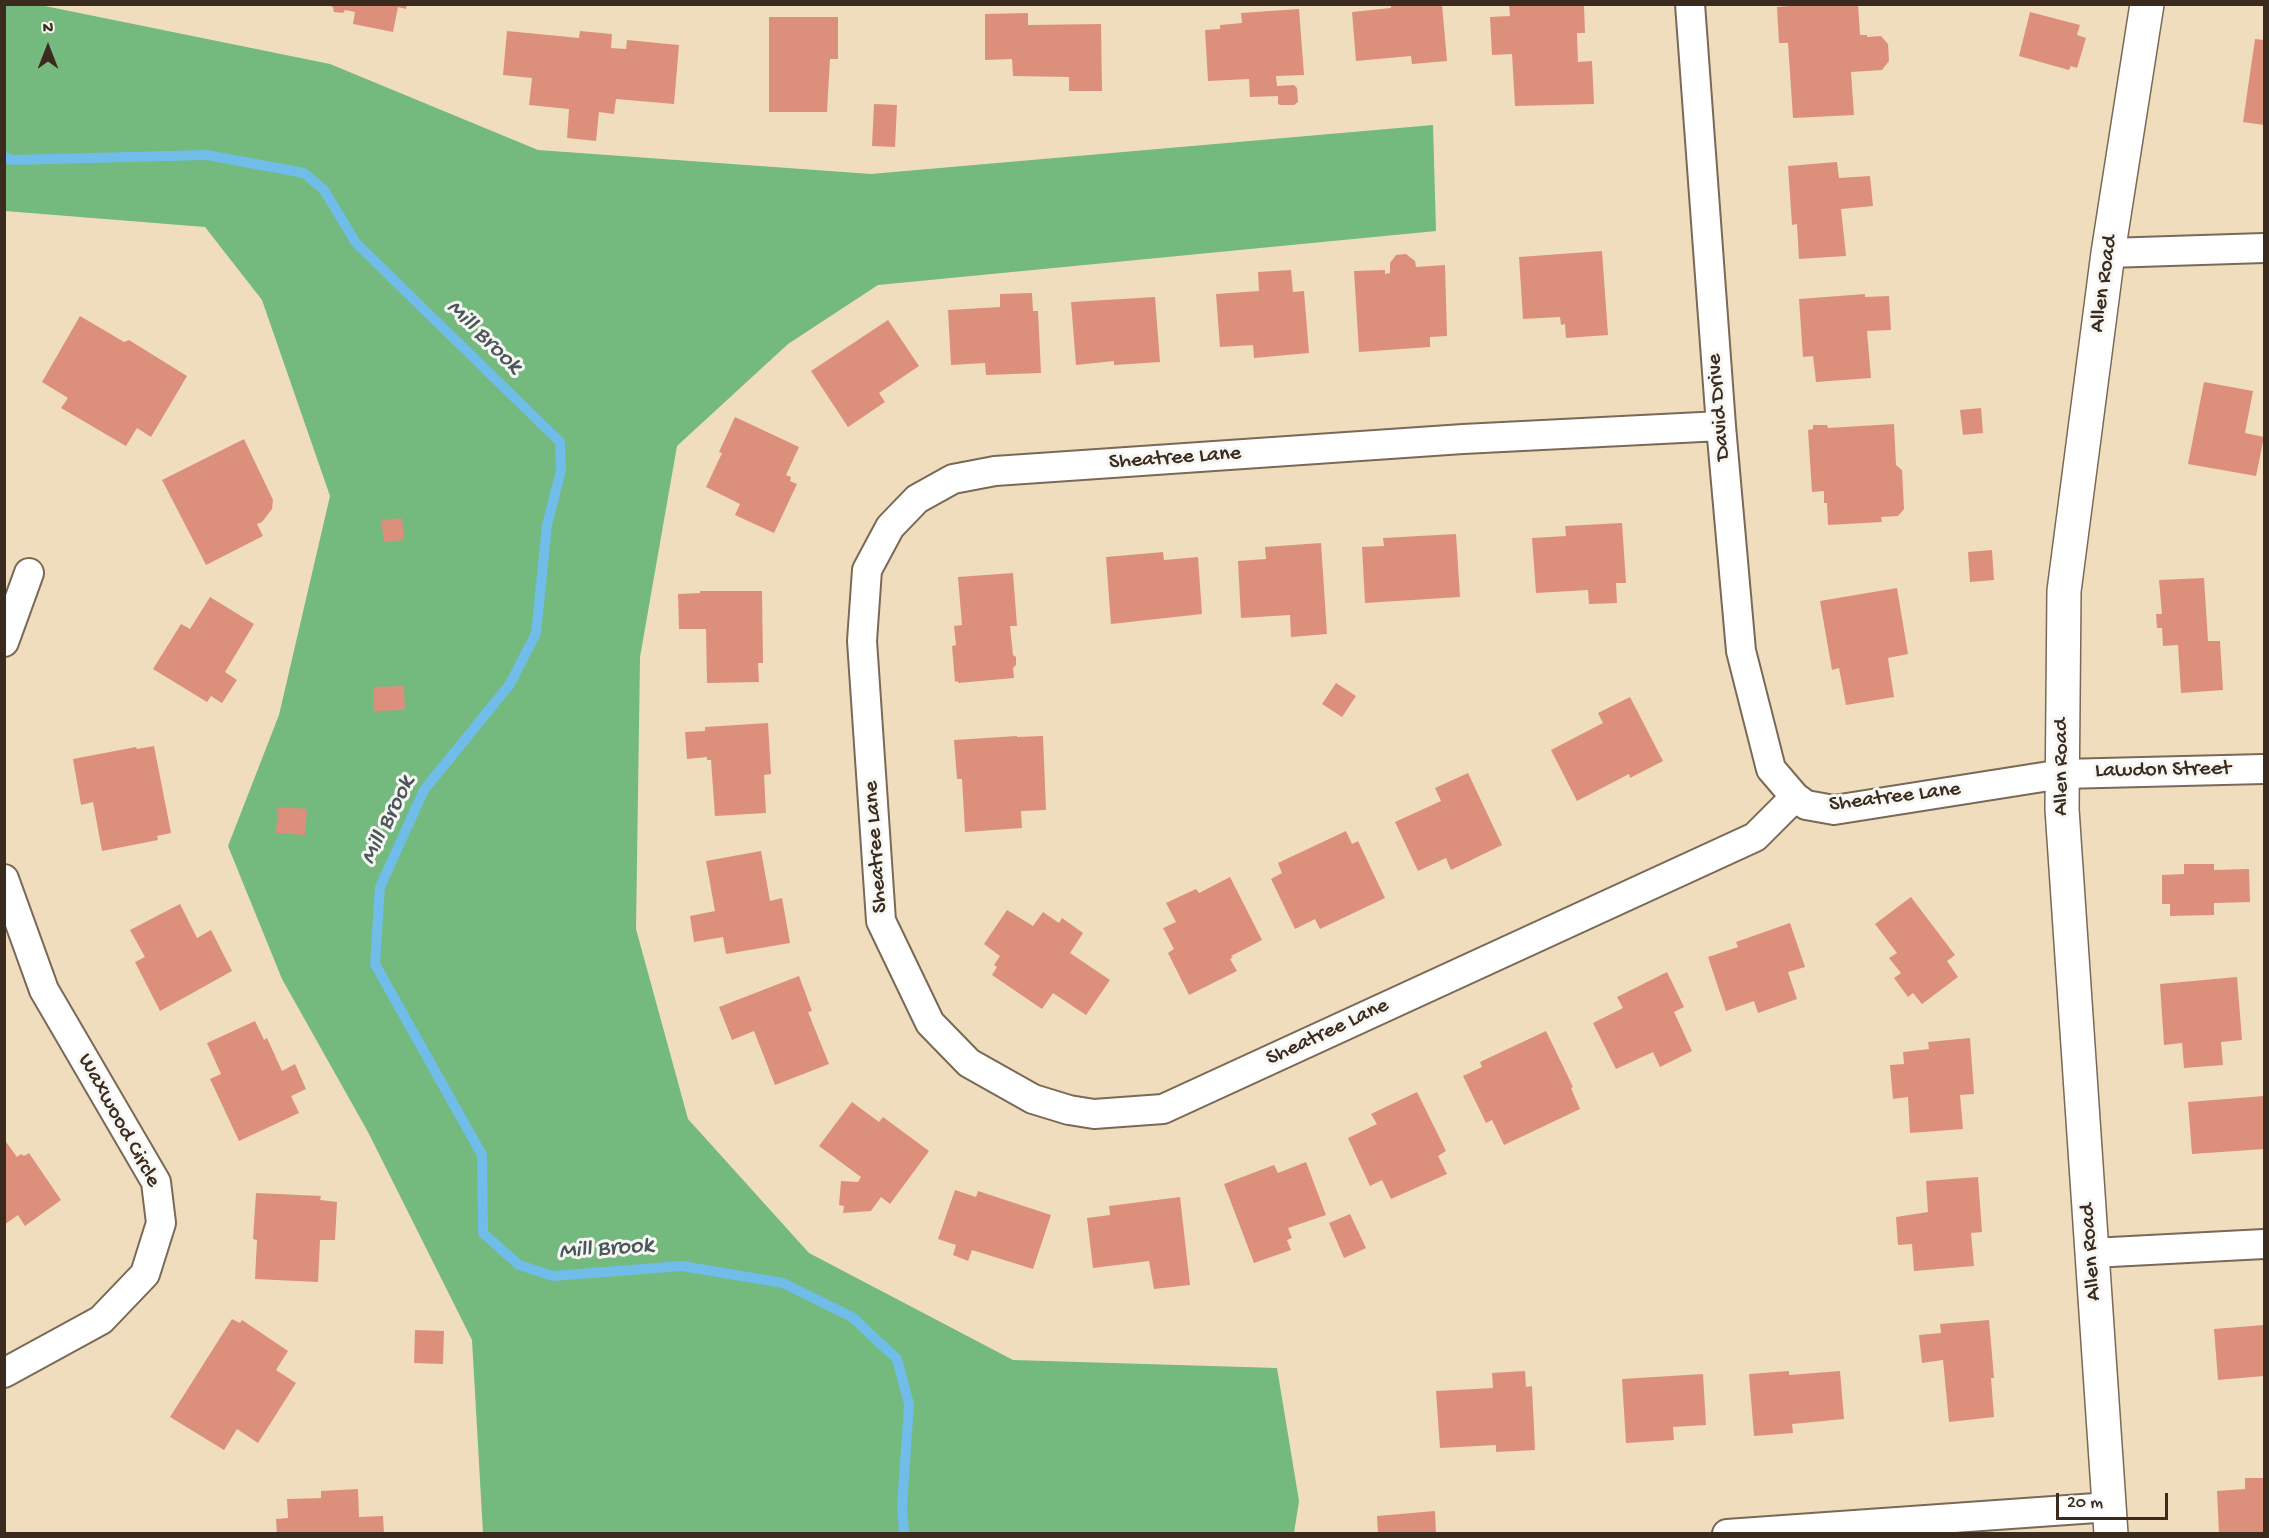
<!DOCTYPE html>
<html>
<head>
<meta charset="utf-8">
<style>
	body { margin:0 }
	#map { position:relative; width:2269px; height:1538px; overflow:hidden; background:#f0ddbe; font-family:"Gochi Hand",sans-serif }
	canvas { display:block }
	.frame { position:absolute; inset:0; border:6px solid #3b2a1e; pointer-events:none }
	.north { position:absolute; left:18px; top:18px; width:60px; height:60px; -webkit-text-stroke:4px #f6f6f2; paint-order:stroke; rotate:0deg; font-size:16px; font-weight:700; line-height:24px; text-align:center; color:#3b2a1e }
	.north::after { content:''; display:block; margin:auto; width:21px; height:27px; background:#3b2a1e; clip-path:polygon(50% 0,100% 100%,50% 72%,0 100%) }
	.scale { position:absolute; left:2056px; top:1493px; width:112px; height:27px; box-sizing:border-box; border:3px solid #3b2a1e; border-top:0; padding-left:8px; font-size:18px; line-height:21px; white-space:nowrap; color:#3b2a1e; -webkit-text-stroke:4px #f6f6f2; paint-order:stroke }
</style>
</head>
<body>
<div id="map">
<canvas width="2269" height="1538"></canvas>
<div class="frame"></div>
<div class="north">N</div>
<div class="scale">20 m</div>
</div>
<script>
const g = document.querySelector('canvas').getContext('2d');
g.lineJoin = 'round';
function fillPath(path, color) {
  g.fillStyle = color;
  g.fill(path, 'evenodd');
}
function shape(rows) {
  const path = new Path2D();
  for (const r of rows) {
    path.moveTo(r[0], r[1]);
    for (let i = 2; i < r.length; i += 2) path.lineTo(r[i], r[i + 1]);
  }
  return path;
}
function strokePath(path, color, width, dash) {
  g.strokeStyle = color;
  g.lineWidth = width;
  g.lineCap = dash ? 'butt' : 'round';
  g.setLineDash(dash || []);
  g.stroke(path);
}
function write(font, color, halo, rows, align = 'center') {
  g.font = font + ' "Gochi Hand",sans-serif';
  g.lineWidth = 6;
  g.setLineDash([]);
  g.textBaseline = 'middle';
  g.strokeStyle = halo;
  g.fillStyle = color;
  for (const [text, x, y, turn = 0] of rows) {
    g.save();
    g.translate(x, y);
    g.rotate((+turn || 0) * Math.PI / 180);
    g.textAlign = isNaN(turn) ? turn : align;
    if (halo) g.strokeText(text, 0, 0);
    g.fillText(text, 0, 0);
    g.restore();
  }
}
fillPath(shape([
	[4,5,40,5,330,64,538,150,871,174,1433,125,1436,231,878,285,788,344,677,446,640,657,636,929,688,1119,809,1253,1013,1360,1277,1368,1299,1501,1294,1533,483,1533,472,1340,368,1132,282,979,228,846,279,715,330,496,262,300,205,227,5,211]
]), '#74b97d');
strokePath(shape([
	[4,157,12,160,207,155,304,173,324,190,356,243,560,442,561,470,547,525,536,633,510,684,424,790,380,887,375,964,482,1155,483,1233,519,1265,553,1276,682,1266,783,1283,852,1317,897,1359,909,1404,902,1506,904,1534]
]), '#70bdea', 10);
fillPath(shape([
	[325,4,407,4,406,9,398,7,393,32,353,24,355,12,345,10,343,13,334,12,333,7],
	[1391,4,1442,4,1447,61,1412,64,1411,56,1356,61,1352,12,1391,8],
	[1816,4,1858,4,1860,35,1867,35,1867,37,1881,36,1888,44,1889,61,1882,70,1851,72,1854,115,1793,118,1788,43,1779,43,1777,7],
	[1509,5,1584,5,1585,33,1577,33,1578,62,1592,61,1594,104,1515,106,1512,54,1492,55,1490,17,1510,16],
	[1299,9,1304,75,1276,76,1277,86,1294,85,1297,88,1298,102,1294,105,1280,105,1278,104,1278,96,1250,97,1249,79,1208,81,1205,30,1220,29,1220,25,1242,23,1241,13],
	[2030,12,2080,25,2077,35,2086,38,2077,68,2071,66,2069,70,2019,56],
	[1028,13,1028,25,1101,24,1102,91,1069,91,1069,77,1013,76,1012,59,985,60,985,14],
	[769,17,838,17,838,59,830,59,827,112,769,112],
	[507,31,579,38,580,31,612,34,611,48,626,49,627,40,679,45,674,104,616,99,614,114,599,112,596,141,567,138,569,109,529,105,532,78,503,75],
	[2255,39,2264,40,2264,125,2243,122],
	[874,104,897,105,895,147,872,146],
	[1837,162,1839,178,1870,176,1873,206,1841,209,1846,256,1799,259,1797,224,1792,225,1788,166],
	[1602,251,1608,335,1566,338,1565,324,1561,325,1560,317,1523,319,1519,257],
	[1406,254,1415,261,1416,267,1445,265,1447,336,1430,337,1430,347,1359,352,1354,271,1385,270,1385,274,1390,273,1390,263,1396,255],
	[1291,270,1293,292,1304,291,1309,353,1254,358,1253,345,1220,347,1216,294,1259,291,1258,272],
	[1032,293,1033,311,1038,311,1041,373,986,375,985,363,951,365,948,310,1000,307,1000,294],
	[1865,294,1865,297,1889,296,1891,330,1867,331,1871,378,1816,382,1813,356,1803,357,1799,299],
	[1155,297,1160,362,1114,365,1114,361,1076,365,1071,302],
	[80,316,124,342,129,340,187,376,151,437,137,428,126,446,61,408,68,398,42,382],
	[888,320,919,366,879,393,885,402,848,427,811,371],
	[2204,382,2253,391,2245,433,2264,437,2256,476,2188,464],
	[1981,408,1983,433,1963,435,1960,410],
	[735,417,799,447,786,475,791,477,790,481,797,484,774,533,735,515,740,504,706,487,722,453,719,452],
	[1894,424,1896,465,1902,470,1904,509,1898,516,1881,517,1882,522,1828,525,1827,503,1824,503,1824,491,1812,492,1808,430,1813,429,1813,425,1827,425,1828,428],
	[244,439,273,500,272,509,262,522,257,524,263,536,206,565,162,480],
	[402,518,404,540,384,542,381,520],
	[1622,523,1626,583,1616,583,1617,603,1589,604,1588,590,1536,593,1532,538,1566,536,1565,526],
	[1456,534,1460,597,1365,603,1362,547,1384,546,1383,538],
	[1321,543,1327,634,1291,637,1290,615,1241,618,1238,561,1266,559,1265,547],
	[1992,550,1994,580,1970,582,1968,552],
	[1163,552,1164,560,1198,557,1202,614,1111,624,1106,557],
	[1013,573,1017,626,1010,626,1013,655,1016,657,1016,665,1013,668,1014,678,958,683,958,681,955,682,952,646,956,645,954,626,962,625,958,577],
	[2204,578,2208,641,2220,641,2223,690,2181,693,2178,645,2163,646,2162,628,2157,628,2156,614,2162,614,2159,580],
	[1897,588,1908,654,1888,658,1894,697,1846,705,1839,668,1832,670,1820,601],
	[700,591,762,591,763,663,758,663,759,682,707,683,706,629,679,629,678,594,700,593],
	[210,597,254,624,225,672,237,680,222,703,211,696,207,702,153,669,181,624,190,629],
	[1336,683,1356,696,1342,717,1322,704],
	[404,686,405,710,374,711,373,687],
	[1630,697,1663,761,1630,778,1629,774,1577,801,1551,750,1603,723,1598,713],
	[768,723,771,774,764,775,766,813,715,816,711,760,707,760,707,757,687,759,685,732,705,731,705,727],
	[1017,736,1017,737,1043,736,1046,810,1021,811,1022,828,965,832,962,779,957,779,954,740],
	[154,746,171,833,157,836,158,840,102,851,93,802,81,805,73,759,136,747,137,749],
	[1468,773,1502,845,1451,870,1446,858,1418,871,1395,822,1441,801,1435,788],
	[278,807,307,809,305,835,276,833],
	[1346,831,1352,844,1358,841,1385,898,1320,929,1315,919,1295,929,1271,879,1282,873,1278,863],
	[761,851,770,901,782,898,790,943,726,954,723,937,694,942,690,916,715,911,706,861],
	[2184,864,2214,864,2214,870,2249,869,2250,902,2214,903,2214,915,2170,916,2170,904,2162,904,2162,875,2184,874],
	[1230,877,1262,940,1231,956,1233,957,1230,959,1237,971,1189,995,1168,953,1174,949,1163,928,1176,922,1166,903,1196,889,1199,893],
	[1911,897,1955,955,1947,961,1958,977,1922,1004,1913,993,1908,997,1894,978,1901,973,1889,958,1897,953,1875,924],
	[180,904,197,938,211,930,232,971,160,1011,135,962,145,957,130,930],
	[1007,910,1033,926,1043,912,1059,923,1062,918,1083,933,1070,953,1110,980,1086,1015,1053,993,1042,1009,992,975,997,967,994,965,1000,956,984,944],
	[1790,923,1805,967,1788,972,1797,999,1758,1013,1754,1001,1726,1011,1708,957,1738,947,1736,942],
	[1667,972,1684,1007,1674,1012,1692,1051,1660,1067,1653,1052,1616,1069,1593,1023,1623,1008,1617,997],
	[799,976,812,1011,808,1012,829,1064,775,1085,754,1031,732,1040,719,1007],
	[2237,977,2242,1040,2221,1042,2223,1065,2184,1068,2182,1043,2164,1045,2160,984],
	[255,1021,264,1040,267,1038,282,1071,295,1064,306,1089,291,1096,299,1113,239,1141,210,1079,221,1074,207,1043],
	[1546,1031,1573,1087,1571,1088,1580,1109,1504,1145,1492,1120,1486,1123,1463,1076,1482,1067,1480,1062],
	[1970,1038,1974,1094,1960,1095,1963,1129,1910,1133,1908,1097,1893,1099,1890,1065,1904,1064,1903,1052,1929,1049,1928,1042],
	[1417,1092,1446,1151,1438,1156,1447,1174,1391,1199,1382,1180,1370,1186,1348,1138,1377,1124,1371,1114],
	[2264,1096,2264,1149,2192,1154,2188,1102],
	[852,1102,879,1122,883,1117,929,1151,890,1204,881,1197,871,1211,843,1213,844,1206,839,1205,841,1181,858,1182,861,1177,819,1146],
	[4,1139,17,1157,21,1154,24,1156,29,1153,61,1200,25,1226,18,1215,4,1225],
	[1306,1162,1326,1215,1288,1228,1292,1238,1287,1240,1291,1250,1254,1263,1224,1184,1274,1165,1278,1173],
	[1978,1177,1982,1232,1971,1233,1974,1266,1914,1271,1912,1244,1898,1245,1896,1217,1928,1212,1926,1181],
	[955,1190,976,1197,978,1191,1051,1215,1033,1269,972,1250,968,1261,953,1255,956,1245,938,1239],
	[256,1193,321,1196,320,1200,337,1202,335,1240,320,1240,318,1282,255,1279,257,1240,253,1239],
	[1180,1197,1190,1285,1154,1289,1149,1261,1093,1268,1087,1218,1110,1215,1109,1206],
	[1350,1214,1366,1248,1344,1258,1329,1223],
	[232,1319,240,1323,242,1320,288,1351,276,1370,296,1383,258,1443,237,1429,224,1450,170,1417],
	[1989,1320,1994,1378,1991,1378,1994,1417,1949,1422,1943,1360,1922,1363,1919,1335,1941,1333,1940,1324],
	[2264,1325,2264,1376,2218,1380,2214,1329],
	[415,1330,444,1331,443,1364,414,1363],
	[1525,1371,1526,1387,1532,1386,1535,1450,1496,1452,1496,1445,1440,1448,1436,1391,1493,1388,1492,1373],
	[1789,1371,1789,1375,1840,1371,1844,1419,1792,1424,1793,1433,1754,1436,1749,1374],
	[1703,1374,1706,1425,1673,1427,1674,1440,1626,1443,1622,1379],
	[2245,1478,2264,1478,2264,1533,2219,1534,2217,1491,2245,1489],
	[358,1489,359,1517,383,1516,384,1534,277,1534,276,1519,288,1518,287,1499,321,1498,321,1491],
	[1435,1511,1436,1534,1378,1534,1377,1516]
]), '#dc907c');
const minor = shape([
	[1690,4,1721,426,1741,651,1771,769,1795,797,1806,805,1834,810,2062,774,2264,769],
	[2108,253,2264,248],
	[1721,426,1463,439,995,471,953,479,917,499,890,527,867,570,862,641,881,921,930,1023,969,1063,1033,1099,1069,1110,1094,1114,1163,1109,1755,837,1795,797],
	[4,642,29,573],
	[4,879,44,990,156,1182,161,1223,145,1274,101,1320,4,1373],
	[2092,1253,2264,1244],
	[1727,1534,2110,1507]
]);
const tertiary = shape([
	[2111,1534,2062,809,2064,591,2108,253,2147,4]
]);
strokePath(minor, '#7a6956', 32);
strokePath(tertiary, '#7a6956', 36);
strokePath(minor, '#fff', 28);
strokePath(tertiary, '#fff', 33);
write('22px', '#3b2a1e', '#f6f6f2', [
	["Allen Road",2105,284,-82],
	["David Drive",1720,407,-95],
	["Sheatree Lane",1175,459,-4],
	["Allen Road",2063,767,-90],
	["Lawdon Street",2163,771,-1],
	["Sheatree Lane",1895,798,-7],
	["Sheatree Lane",877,847,-94],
	["Sheatree Lane",1328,1033,-25],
	["Waxwood Circle",118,1121,61],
	["Allen Road",2092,1252,-94]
]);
write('italic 24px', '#4b565b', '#f6f6f2', [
	["Mill Brook",483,338,44],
	["Mill Brook",389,821,-64],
	["Mill Brook",606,1250,-4]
]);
</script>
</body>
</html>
